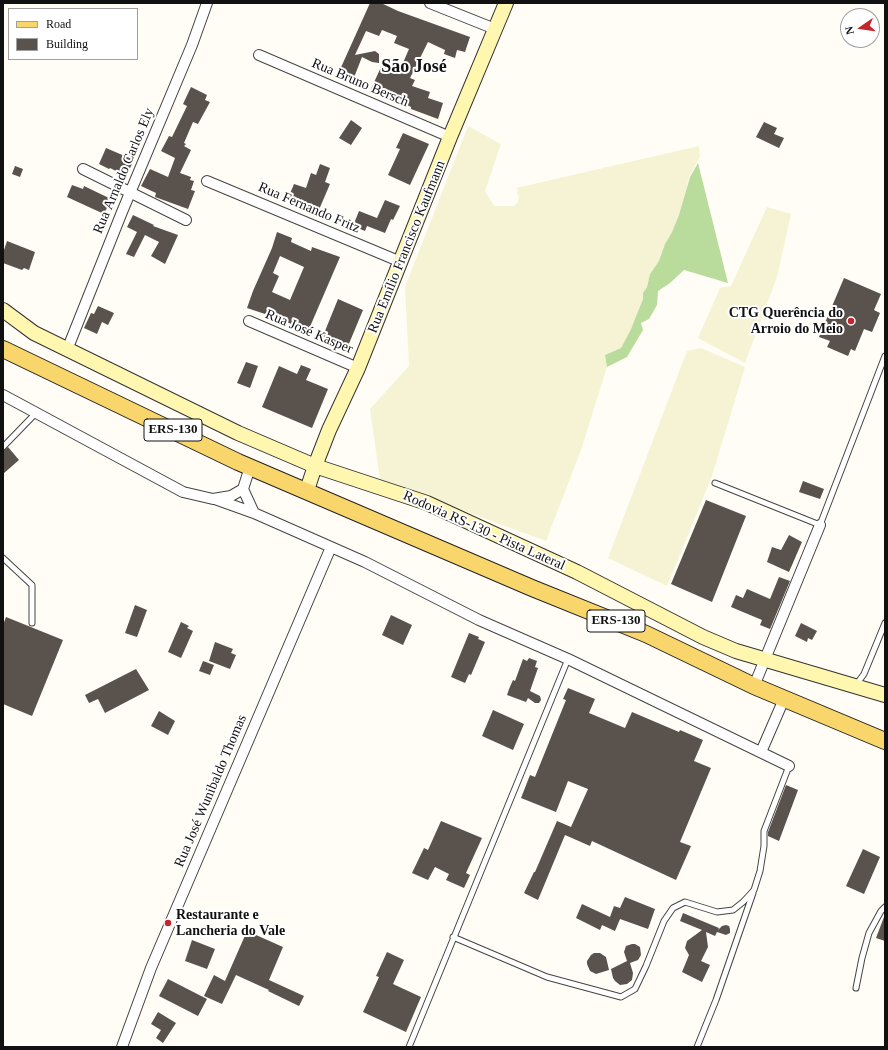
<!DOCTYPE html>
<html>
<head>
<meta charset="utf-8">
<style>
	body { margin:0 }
	#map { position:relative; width:888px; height:1050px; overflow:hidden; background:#fffdf5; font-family:Georgia,serif }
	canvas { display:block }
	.frame { position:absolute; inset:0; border:4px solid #111; pointer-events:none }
	.legend { position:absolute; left:8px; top:8px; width:130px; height:52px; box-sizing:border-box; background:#fff; border:1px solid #a0a0a0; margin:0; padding:5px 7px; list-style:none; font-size:12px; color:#111 }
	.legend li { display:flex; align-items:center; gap:8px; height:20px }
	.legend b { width:20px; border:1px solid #a0a0a0 }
	.north { position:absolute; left:840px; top:8px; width:40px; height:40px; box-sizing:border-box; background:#fff; border:1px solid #a0a0a0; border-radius:50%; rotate:257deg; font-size:11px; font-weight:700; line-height:16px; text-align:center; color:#111 }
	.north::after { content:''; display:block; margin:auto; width:14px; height:18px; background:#c4262e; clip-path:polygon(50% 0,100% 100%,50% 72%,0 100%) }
</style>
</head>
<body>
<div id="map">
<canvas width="888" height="1050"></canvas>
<div class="frame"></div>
<ul class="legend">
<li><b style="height:5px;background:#f9d66b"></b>Road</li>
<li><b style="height:11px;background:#5a524d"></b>Building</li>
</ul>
<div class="north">N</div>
</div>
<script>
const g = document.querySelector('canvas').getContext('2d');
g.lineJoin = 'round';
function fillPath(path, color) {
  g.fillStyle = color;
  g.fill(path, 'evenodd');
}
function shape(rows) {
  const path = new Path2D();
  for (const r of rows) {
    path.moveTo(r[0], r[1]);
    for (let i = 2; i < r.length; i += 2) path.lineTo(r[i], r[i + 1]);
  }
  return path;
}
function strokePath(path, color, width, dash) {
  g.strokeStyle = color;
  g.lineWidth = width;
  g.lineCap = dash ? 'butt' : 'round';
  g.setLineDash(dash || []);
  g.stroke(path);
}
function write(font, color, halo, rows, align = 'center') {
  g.font = font + ' Georgia,serif';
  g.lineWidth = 4;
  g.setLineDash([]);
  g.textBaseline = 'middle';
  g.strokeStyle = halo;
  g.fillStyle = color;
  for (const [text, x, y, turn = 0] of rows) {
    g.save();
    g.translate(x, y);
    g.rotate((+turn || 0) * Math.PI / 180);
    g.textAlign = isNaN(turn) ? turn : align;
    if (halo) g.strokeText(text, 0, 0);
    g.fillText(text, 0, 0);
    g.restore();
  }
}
fillPath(shape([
	[468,126,501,144,485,191,494,206,514,206,518,202,519,196,517,194,518,190,516,188,699,146,700,157,689,177,682,208,672,232,665,244,660,260,650,274,647,287,643,293,643,299,635,321,621,348,605,355,607,367,581,450,546,541,380,480,370,409,409,366,405,287],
	[767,207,791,214,777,277,745,363,698,338,720,288,731,286],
	[701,348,745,367,712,476,667,586,608,558,687,351]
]), '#f6f3d4');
fillPath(shape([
	[698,163,728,283,684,270,670,283,658,291,657,305,649,319,641,323,643,330,627,357,607,367,605,355,621,348,631,329,643,299,643,293,647,287,650,274,659,261,665,244,672,232,679,215,690,177]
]), '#b9dc9c');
fillPath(shape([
	[370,3,381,3,398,11,470,37,465,52,457,50,455,58,444,54,445,50,428,42,410,78,415,80,412,86,430,92,428,98,443,103,438,119,411,109,411,107,403,103,404,102,386,94,385,98,370,91,382,65,399,72,409,49,394,43,397,36,382,30,379,36,366,31,355,55,375,51,379,54,379,63,372,62,362,57,353,80,338,74],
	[191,87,207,95,205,100,210,102,198,124,193,122,184,143,186,144,184,146,191,150,180,173,191,177,190,180,194,181,191,190,195,191,188,209,155,197,156,193,141,186,150,169,168,177,175,158,161,151,169,136,172,137,187,106,183,104],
	[351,120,362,128,351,145,339,138],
	[764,122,777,128,774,134,784,138,779,148,756,137],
	[403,133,429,144,410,185,388,175,400,149,396,148],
	[106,148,134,160,126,176,110,168,109,169,99,164],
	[320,164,330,168,325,182,330,184,318,212,287,201,294,184,306,188,311,173,316,175],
	[15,166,23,169,20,177,12,174],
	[72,185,83,189,84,186,111,199,104,214,67,197],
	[385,200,400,206,393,220,391,219,385,233,367,226,365,231,353,226,359,211,377,218],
	[133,215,154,225,153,226,178,235,165,264,151,256,159,242,145,235,134,257,126,254,137,232,127,227],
	[277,232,292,238,291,242,311,251,312,247,340,257,309,329,297,324,296,326,265,313,265,314,247,308,253,291,272,248],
	[280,256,304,267,290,300,272,292,279,276,273,273],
	[7,241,35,252,29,270,24,268,22,270,3,263,3,253],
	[844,278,881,294,874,310,880,313,872,332,864,329,855,351,851,349,848,356,827,347,830,341,819,337],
	[338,299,363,310,348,346,323,336],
	[98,306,114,313,108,325,102,322,97,334,84,328,91,313,94,314],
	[246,362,258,366,250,388,237,383],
	[301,365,311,369,306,380,328,389,312,428,262,407,279,366,297,374],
	[8,447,19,460,3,474,3,451],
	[803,481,824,489,820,499,799,492],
	[706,500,746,516,712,602,671,584],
	[789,535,802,542,789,572,767,562,772,547,781,550],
	[779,577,790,581,770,629,760,625,762,620,731,607,736,595,743,598,747,589,770,599],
	[135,605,147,610,137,637,125,633],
	[391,615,412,625,403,645,382,635],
	[6,617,63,640,32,716,3,704,3,625],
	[181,622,189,626,187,628,193,631,181,658,168,652],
	[801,623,817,631,812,640,808,638,807,642,795,636],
	[469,633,479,637,478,639,485,642,471,675,469,674,465,683,451,677],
	[215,642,233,649,231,653,236,655,230,669,209,661],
	[529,658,537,661,535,667,538,668,530,691,540,696,541,700,539,703,535,703,528,698,526,702,507,695,509,689,513,680,515,681,523,659,527,661],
	[203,661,214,665,210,675,199,671],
	[136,669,149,690,105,713,98,699,89,703,85,695],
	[568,688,595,699,589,713,625,728,632,712,679,732,680,730,703,740,694,761,711,768,680,842,691,846,676,880,592,841,590,846,565,835,538,900,524,893,534,872,535,872,557,821,571,827,588,789,568,781,556,812,521,798,530,775,535,777,566,700,563,699],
	[493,710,524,724,513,750,482,736],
	[159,711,175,721,168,735,151,726],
	[786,785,798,790,779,841,768,836,768,832],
	[441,821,482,838,466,873,470,875,464,888,446,880,449,874,435,867,428,880,412,873,424,848,428,850],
	[863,849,880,857,864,894,846,886],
	[625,897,655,909,648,929,620,919,615,931,602,925,600,930,576,918,582,904,610,917,614,906,620,908],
	[683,913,719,928,718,930,722,926,726,925,729,926,730,929,730,933,726,935,717,932,715,936,706,932,708,947,701,961,710,965,702,982,682,972,689,955,685,948,687,941,702,930,680,921],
	[884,917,885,917,885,941,876,938],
	[247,931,283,947,269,980,304,996,299,1006,268,991,269,990,236,975,222,1004,204,996,214,975,225,981],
	[192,940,215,949,207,969,185,961],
	[632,944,635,944,640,947,641,955,638,960,630,963,633,973,632,980,627,984,620,985,615,981,613,978,611,969,627,961,624,952,626,946],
	[387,952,404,960,393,984,421,997,406,1032,363,1012,379,977,376,976],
	[594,953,600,953,606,957,609,970,596,974,590,971,587,964,587,961,591,955],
	[168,979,207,999,198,1016,159,996],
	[158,1012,176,1023,163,1043,156,1038,161,1030,151,1024]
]), '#5a524d');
const lane = shape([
	[3,447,36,413],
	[715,483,820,525,885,356],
	[3,558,32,585,32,623],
	[856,685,864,674,885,623],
	[453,937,547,977,621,997,635,989,646,966,664,921,673,908,685,902,717,912,733,910,743,902,754,890,760,871,764,846,764,831,789,766],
	[856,988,862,958,869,933,881,911,885,907],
	[409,1047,568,659],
	[697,1047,716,1000,753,893]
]);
const street = shape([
	[430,3,495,29],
	[259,55,450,137],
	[83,169,186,220],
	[207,181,401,262],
	[249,321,358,368],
	[67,350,122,212,192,45,207,3],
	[3,395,183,492,213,499,231,496,243,489],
	[250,467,243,489,254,513,365,562,479,620,568,659,789,766],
	[215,499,254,513],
	[754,686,820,525],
	[761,752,784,699],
	[122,1047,151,968,331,547]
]);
const secondary = shape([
	[3,310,34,333,238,433,315,466,427,503,577,572,703,637,736,651,885,695],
	[307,490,315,466,329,430,358,368,450,137,506,3]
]);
const primary = shape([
	[3,349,238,462,532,588,646,634,754,686,885,741]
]);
strokePath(lane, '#444', 7);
strokePath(street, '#444', 12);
strokePath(secondary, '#333', 16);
strokePath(primary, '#222', 18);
strokePath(lane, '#fff', 5);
strokePath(street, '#fff', 10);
strokePath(secondary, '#fff6b0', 14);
strokePath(primary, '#f9d66b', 16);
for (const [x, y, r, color] of [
	[851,321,4,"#c4262e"],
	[168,923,4,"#c4262e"]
]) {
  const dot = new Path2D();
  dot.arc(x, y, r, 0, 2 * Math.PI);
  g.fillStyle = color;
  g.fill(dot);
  strokePath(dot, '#fff', 1.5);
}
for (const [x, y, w] of [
	[173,430,58],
	[616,621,58]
]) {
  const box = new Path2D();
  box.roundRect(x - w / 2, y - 11, w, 22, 3);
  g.fillStyle = '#fff';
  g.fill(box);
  strokePath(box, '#111', 1);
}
write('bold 13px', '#111', null, [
	["ERS-130",173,430],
	["ERS-130",616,621]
]);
write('14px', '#111', '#fff', [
	["Rua Bruno Bersch",360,83,23],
	["Rua Arnaldo Carlos Ely",124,171,-67],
	["Rua Fernando Fritz",309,208,23],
	["Rua Emílio Francisco Kaufmann",407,247,-68],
	["Rua José Kasper",309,332,23],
	["Rodovia RS-130 - Pista Lateral",484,531,24],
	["Rua José Wunibaldo Thomas",211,791,-67]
]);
write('bold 14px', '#111', '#fff', [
	["CTG Querência do",843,313],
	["Arroio do Meio",843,329],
	["Restaurante e",176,915,"left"],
	["Lancheria do Vale",176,931,"left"]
], 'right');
write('bold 18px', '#111', '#fff', [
	["São José",414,67]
]);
</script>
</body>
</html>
